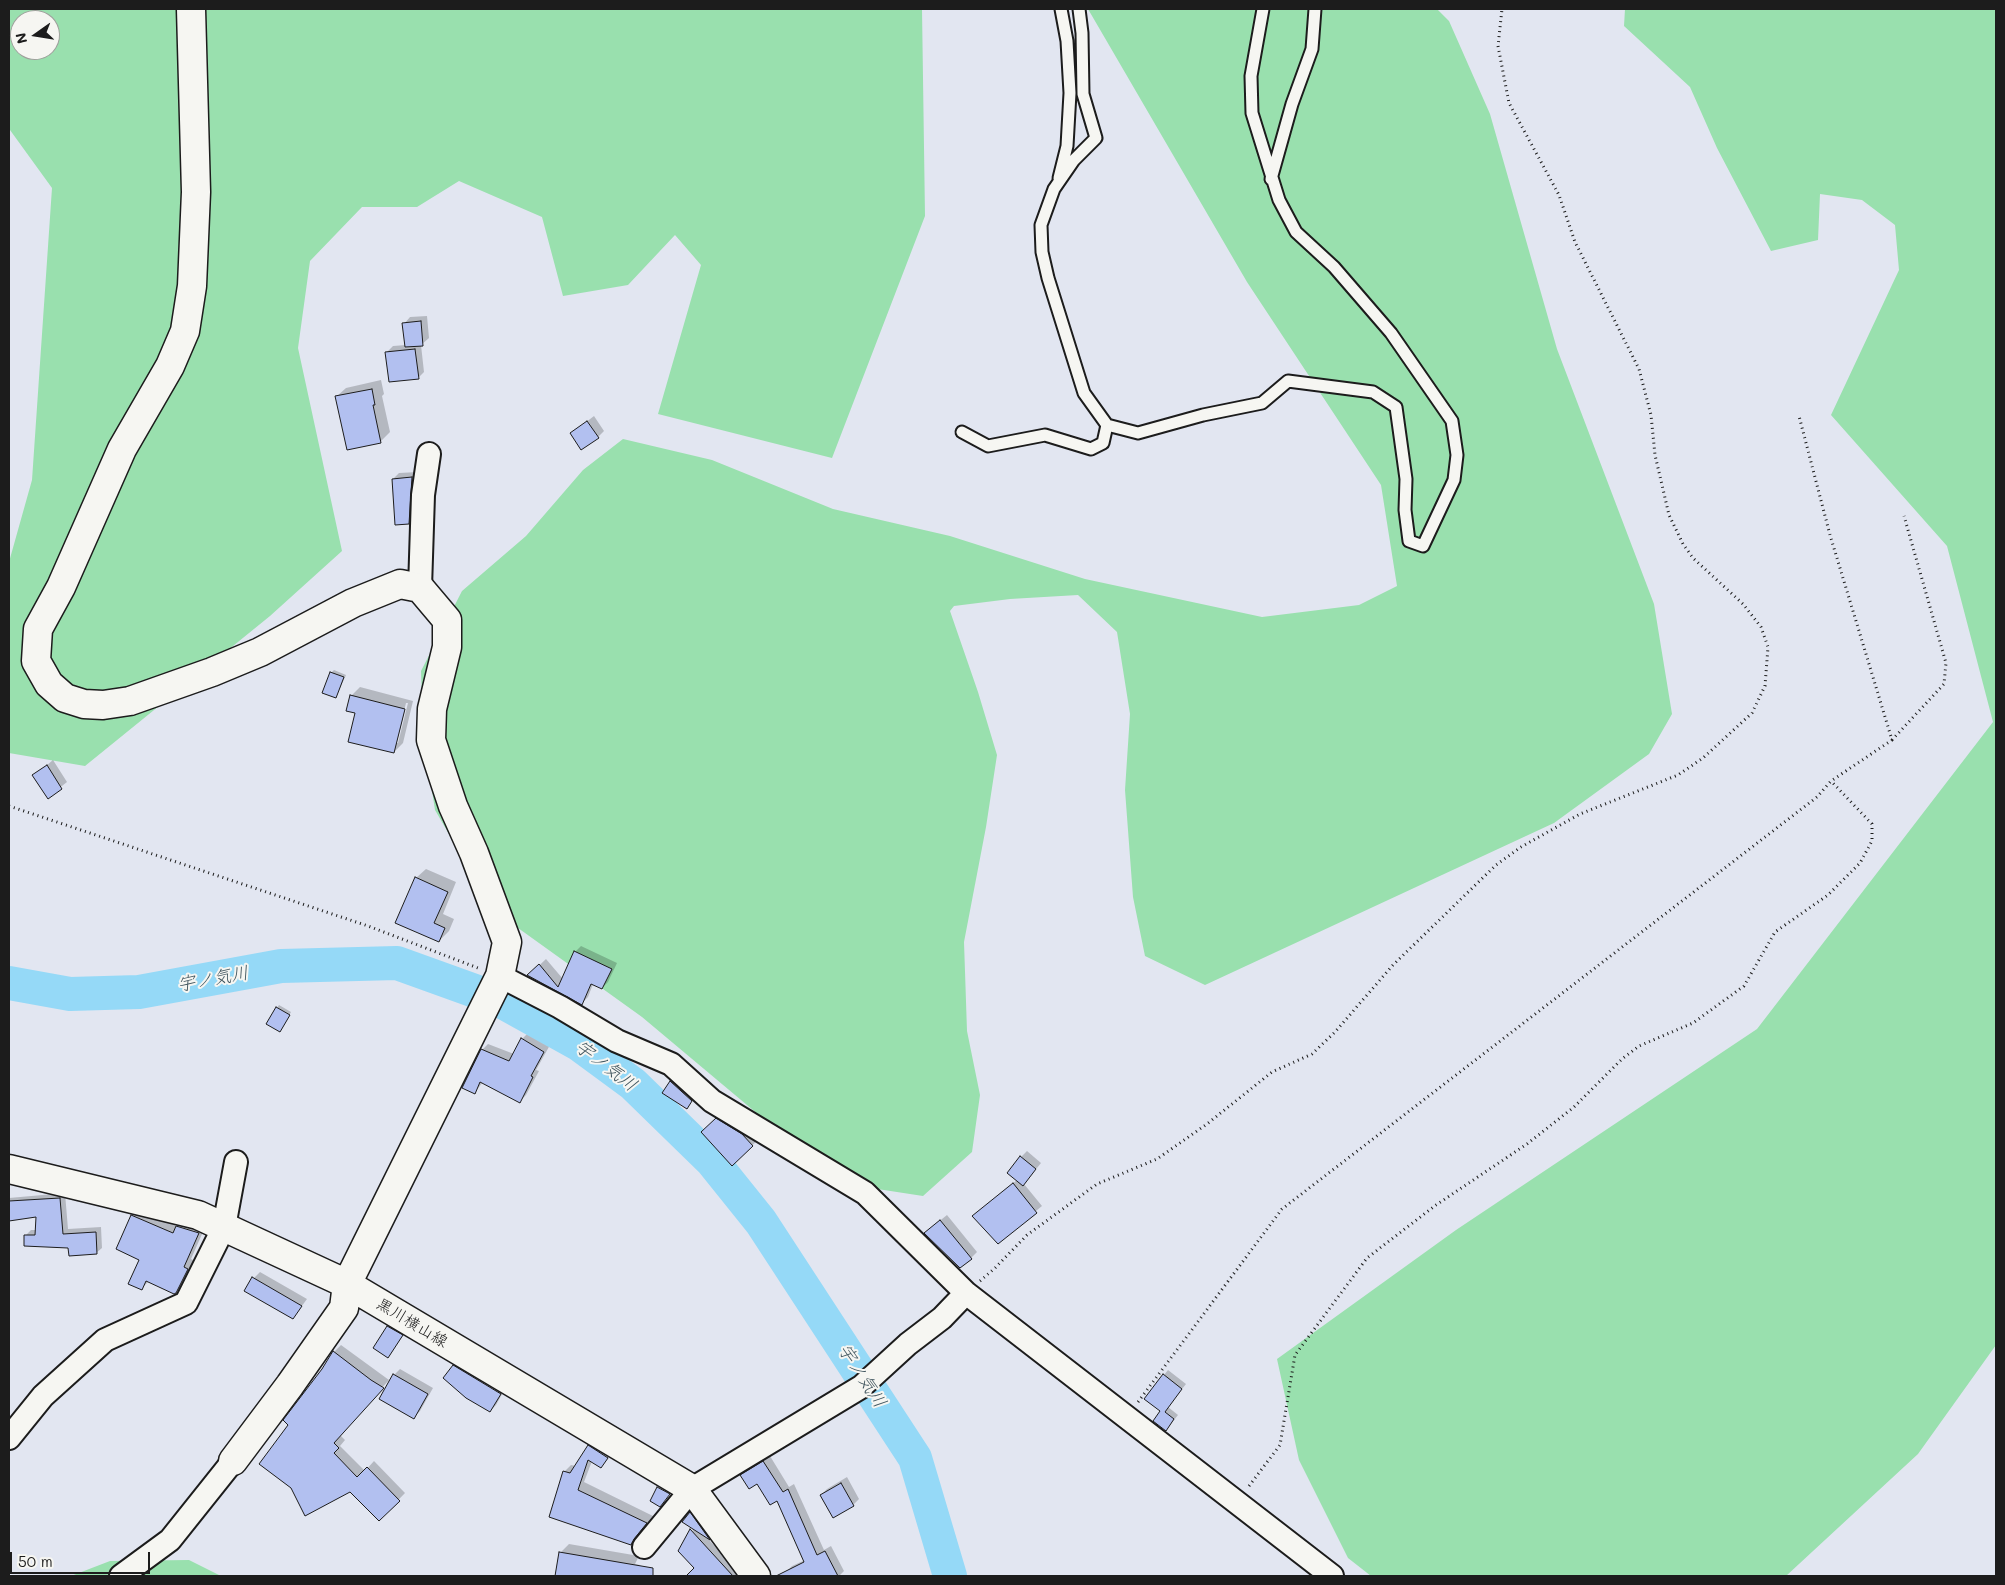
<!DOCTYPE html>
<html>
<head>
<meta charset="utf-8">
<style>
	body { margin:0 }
	#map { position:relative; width:2005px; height:1585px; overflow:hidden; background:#e2e6f1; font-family:Mali,sans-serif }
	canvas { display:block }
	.frame { position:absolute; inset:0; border:10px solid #1c1c1c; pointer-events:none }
	.north { position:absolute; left:10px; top:10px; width:50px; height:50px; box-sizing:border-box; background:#f6f6f2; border:1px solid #9f9f9c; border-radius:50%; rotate:257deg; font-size:14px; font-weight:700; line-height:20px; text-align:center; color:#1c1c1c }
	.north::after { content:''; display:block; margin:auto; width:18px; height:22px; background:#1c1c1c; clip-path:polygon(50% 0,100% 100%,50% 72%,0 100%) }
	.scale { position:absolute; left:10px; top:1552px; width:140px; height:22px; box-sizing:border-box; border:2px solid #1c1c1c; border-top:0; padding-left:6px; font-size:15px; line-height:18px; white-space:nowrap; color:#1c1c1c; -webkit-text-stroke:4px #f6f6f2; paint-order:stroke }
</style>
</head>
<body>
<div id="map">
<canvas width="2005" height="1585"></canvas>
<div class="frame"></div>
<div class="north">N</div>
<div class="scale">50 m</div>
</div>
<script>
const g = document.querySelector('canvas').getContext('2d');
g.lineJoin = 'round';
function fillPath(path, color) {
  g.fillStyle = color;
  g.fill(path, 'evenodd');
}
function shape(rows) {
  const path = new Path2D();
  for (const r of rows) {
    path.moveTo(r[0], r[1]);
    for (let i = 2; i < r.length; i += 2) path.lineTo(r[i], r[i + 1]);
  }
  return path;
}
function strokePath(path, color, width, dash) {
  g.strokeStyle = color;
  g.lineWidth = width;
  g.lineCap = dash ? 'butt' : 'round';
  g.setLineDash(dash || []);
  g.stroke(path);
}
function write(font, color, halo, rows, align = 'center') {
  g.font = font + ' Mali,"Klee One",sans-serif';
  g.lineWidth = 4;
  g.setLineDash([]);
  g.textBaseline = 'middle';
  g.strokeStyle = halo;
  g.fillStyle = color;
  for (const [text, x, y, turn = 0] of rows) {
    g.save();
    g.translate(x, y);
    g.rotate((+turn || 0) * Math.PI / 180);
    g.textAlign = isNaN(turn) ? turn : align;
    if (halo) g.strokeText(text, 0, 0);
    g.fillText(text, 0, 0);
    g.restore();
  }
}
fillPath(shape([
	[9,9,922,9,925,216,832,458,658,414,701,265,675,235,628,285,563,296,542,217,459,181,417,207,362,207,310,261,298,348,342,551,270,616,85,766,9,753,9,562,32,480,52,188,10,130],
	[20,20,50,20,50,50,20,50],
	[1088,9,1437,9,1449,21,1490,114,1557,349,1654,604,1672,714,1649,754,1554,823,1205,985,1145,956,1133,897,1125,790,1130,714,1117,632,1078,595,1010,599,954,606,950,611,978,692,997,755,986,827,964,942,967,1031,980,1095,972,1152,923,1196,858,1186,778,1131,642,1017,493,910,435,810,423,732,421,671,462,591,526,536,583,470,623,439,712,460,833,509,950,536,1085,579,1262,617,1359,605,1397,586,1381,485,1247,282],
	[1625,9,1996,9,1996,1345,1918,1454,1786,1576,1371,1576,1348,1558,1299,1460,1277,1359,1456,1230,1757,1029,1993,722,1947,546,1831,415,1899,270,1895,225,1862,200,1820,194,1818,240,1771,251,1717,148,1690,87,1624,26],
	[189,1560,221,1576,71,1576,110,1561]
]), '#99e0ae');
fillPath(shape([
	[427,316,429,338,421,345,424,372,418,378,387,352,393,346,406,345,404,324,410,317],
	[381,380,384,394,382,396,390,432,380,442,336,397,346,388],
	[594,416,604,431,598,437,572,433],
	[418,472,415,517,408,523,393,479,399,473],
	[334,670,346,675,336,697,331,673],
	[360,687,413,701,403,743,394,752,357,712,351,696],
	[406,703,408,703,398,743,396,743],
	[53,760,67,782,48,797,34,776],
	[426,869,456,882,443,914,454,919,449,931,439,941,416,878],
	[581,946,617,963,608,982,602,988,593,984,588,997,582,1003,529,975,546,959,563,979,575,952],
	[279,1005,291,1012,282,1028,277,1008],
	[528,1033,550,1045,536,1070,539,1071,526,1095,520,1101,483,1082,475,1092,482,1050,488,1044,514,1054,522,1039],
	[677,1076,697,1094,686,1107,664,1092],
	[723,1113,758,1140,732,1164,703,1132],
	[1027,1151,1041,1163,1024,1184,1042,1206,998,1242,974,1216,1017,1180,1021,1157],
	[65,1193,68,1229,101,1227,102,1248,96,1253,25,1236,31,1230,37,1230,37,1215,9,1220,9,1198],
	[140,1208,179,1225,185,1219,206,1225,191,1259,195,1261,184,1284,176,1292,149,1281,142,1288,141,1259,132,1215],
	[947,1215,977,1252,971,1258,932,1227],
	[260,1272,307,1299,293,1318,254,1278],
	[394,1321,408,1329,388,1356,388,1327],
	[341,1345,389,1380,340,1435,345,1440,340,1446,365,1471,374,1461,405,1493,379,1520,290,1424,334,1352],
	[460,1360,506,1387,496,1405,490,1411,454,1366],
	[400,1369,433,1388,420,1411,414,1417,394,1375],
	[1168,1370,1186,1384,1168,1407,1178,1415,1170,1425,1162,1411,1164,1375],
	[596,1439,615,1450,601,1467,592,1461,584,1482,653,1516,631,1544,551,1516,564,1472,571,1465,576,1466,589,1446],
	[770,1456,789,1487,794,1484,824,1550,831,1546,844,1571,839,1576,788,1576,786,1572,792,1566,805,1560,778,1499,757,1483,742,1475,748,1470],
	[847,1477,859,1499,853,1505,821,1495,827,1489],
	[664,1482,675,1488,660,1506,658,1488],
	[696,1507,716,1533,709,1540,743,1576,692,1576,690,1574,696,1568,691,1513],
	[569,1544,639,1556,635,1564,640,1565,635,1576,557,1576,560,1553]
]), '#0003');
strokePath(shape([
	[9,983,70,994,139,992,281,966,397,963,497,999,580,1045,633,1084,712,1161,761,1222,915,1458,950,1576]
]), '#95d9f7', 34);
const building = shape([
	[421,321,423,346,405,347,402,323,421,321],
	[415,349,419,379,389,382,385,352,415,349],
	[372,389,375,405,373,405,381,443,347,450,335,396,372,389],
	[587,421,599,438,581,450,570,433,587,421],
	[412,477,409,524,395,525,392,479,412,477],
	[330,672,344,677,336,698,322,693,330,672],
	[350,695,405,709,394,753,348,742,355,713,346,711,350,695],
	[47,765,62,789,48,799,32,775,47,765],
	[415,877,448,892,434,923,445,928,439,942,395,923,415,877],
	[574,951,612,969,602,989,591,984,582,1005,527,975,539,964,558,987,574,951],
	[276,1007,290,1015,280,1032,266,1024,276,1007],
	[521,1038,544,1052,531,1076,533,1077,520,1103,480,1082,475,1094,462,1088,481,1049,509,1061,521,1038],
	[670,1081,692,1101,687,1109,662,1093,670,1081],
	[716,1118,742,1134,753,1146,732,1166,701,1132,716,1118],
	[1020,1156,1036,1169,1023,1186,1007,1173,1020,1156],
	[1013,1183,1037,1213,998,1244,972,1216,1013,1183],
	[60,1198,63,1234,96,1232,97,1254,69,1256,68,1248,24,1246,24,1235,35,1235,36,1217,9,1221,9,1201,60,1198],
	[131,1215,173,1233,176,1226,199,1233,184,1267,188,1269,176,1293,174,1294,146,1281,142,1290,128,1284,139,1260,116,1249,131,1215],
	[940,1220,972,1259,960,1268,924,1233,940,1220],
	[252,1277,302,1306,293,1319,244,1291,252,1277],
	[387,1326,403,1335,388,1358,373,1348,387,1326],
	[333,1351,371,1380,384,1388,334,1443,339,1448,334,1453,357,1477,367,1467,400,1501,379,1521,350,1492,305,1516,291,1488,259,1464,288,1425,283,1420,322,1369,333,1351],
	[453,1365,501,1394,490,1412,466,1398,443,1378,453,1365],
	[393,1374,428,1394,414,1419,379,1399,393,1374],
	[1163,1374,1182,1389,1165,1412,1174,1419,1166,1431,1153,1421,1160,1411,1144,1399,1163,1374],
	[588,1445,608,1458,601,1468,588,1460,578,1490,647,1523,634,1539,631,1545,549,1517,563,1471,570,1473,588,1445],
	[763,1461,783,1492,788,1489,817,1555,825,1551,838,1576,776,1576,804,1562,777,1501,770,1505,757,1484,749,1489,740,1475,763,1461],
	[841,1483,854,1506,833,1518,820,1495,841,1483],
	[657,1487,670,1494,660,1507,650,1501,657,1487],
	[690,1512,710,1540,682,1522,690,1512],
	[690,1529,733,1576,686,1576,694,1568,678,1551,690,1529],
	[559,1552,653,1568,653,1576,555,1576,559,1552]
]);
fillPath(building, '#b2c0f0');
strokePath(building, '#1c1c1c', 1);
const lane = shape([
	[1059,178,1067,146,1070,93,1067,41,1061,9],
	[1271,179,1292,104,1312,49,1315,9],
	[1107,425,1138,433,1203,415,1262,403,1288,381,1373,392,1396,407,1406,479,1405,510,1409,541,1423,546,1454,480,1457,455,1452,421,1391,333,1334,267,1296,232,1279,200,1252,113,1251,76,1263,9],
	[962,432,988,446,1045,435,1091,449,1103,443,1107,425,1084,393,1048,278,1042,252,1041,225,1054,189,1074,160,1096,138,1083,94,1082,33,1079,9]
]);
const street = shape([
	[420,588,423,495,429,454],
	[500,976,560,1007,617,1041,671,1064,712,1101,865,1193,966,1293,1332,1576],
	[9,1438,43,1396,105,1340,186,1303,224,1227,236,1162],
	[644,1547,692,1489,861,1387,908,1344,942,1318,966,1293],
	[121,1576,170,1540,233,1461]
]);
const secondary = shape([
	[191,9,196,192,192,286,185,331,170,366,122,449,61,587,38,629,36,661,49,684,65,698,84,704,103,705,130,701,212,672,260,652,353,603,400,584,420,588,447,620,447,647,432,709,431,740,453,806,474,853,507,942,500,976,347,1284,344,1308,290,1385,233,1461],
	[9,1169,198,1215,347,1284,692,1489,756,1576]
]);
strokePath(lane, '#1c1c1c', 15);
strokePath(street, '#1c1c1c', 26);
strokePath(secondary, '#1c1c1c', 31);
strokePath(shape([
	[1892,740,1944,684,1946,663,1904,516],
	[9,806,368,926,478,968],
	[980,1281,995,1268,1027,1235,1097,1184,1157,1159,1207,1124,1272,1072,1312,1054,1335,1032,1393,965,1496,865,1521,847,1580,814,1678,775,1703,758,1752,713,1765,686,1768,647,1761,627,1743,604,1693,558,1683,544,1669,515,1655,455,1651,415,1639,369,1575,242,1559,195,1509,103,1498,46,1502,9],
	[1138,1402,1282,1209,1817,797,1831,781,1892,740,1830,535,1799,416],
	[1249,1486,1280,1445,1295,1355,1367,1258,1436,1205,1527,1144,1574,1107,1622,1059,1639,1046,1693,1023,1744,986,1775,932,1828,895,1860,863,1872,841,1872,824,1831,781]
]), '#1c1c1c', 3, [1, 4]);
strokePath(lane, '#f6f6f2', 11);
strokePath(street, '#f6f6f2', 22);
strokePath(secondary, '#f6f6f2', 28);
write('16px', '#1c1c1c', '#f6f6f2', [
	["黒川横山線",412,1323,31]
]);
write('italic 18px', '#40555e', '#f6f6f2', [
	["宇ノ気川",213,979,-10],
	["宇ノ気川",606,1066,37],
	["宇ノ気川",862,1376,57]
]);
</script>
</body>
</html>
